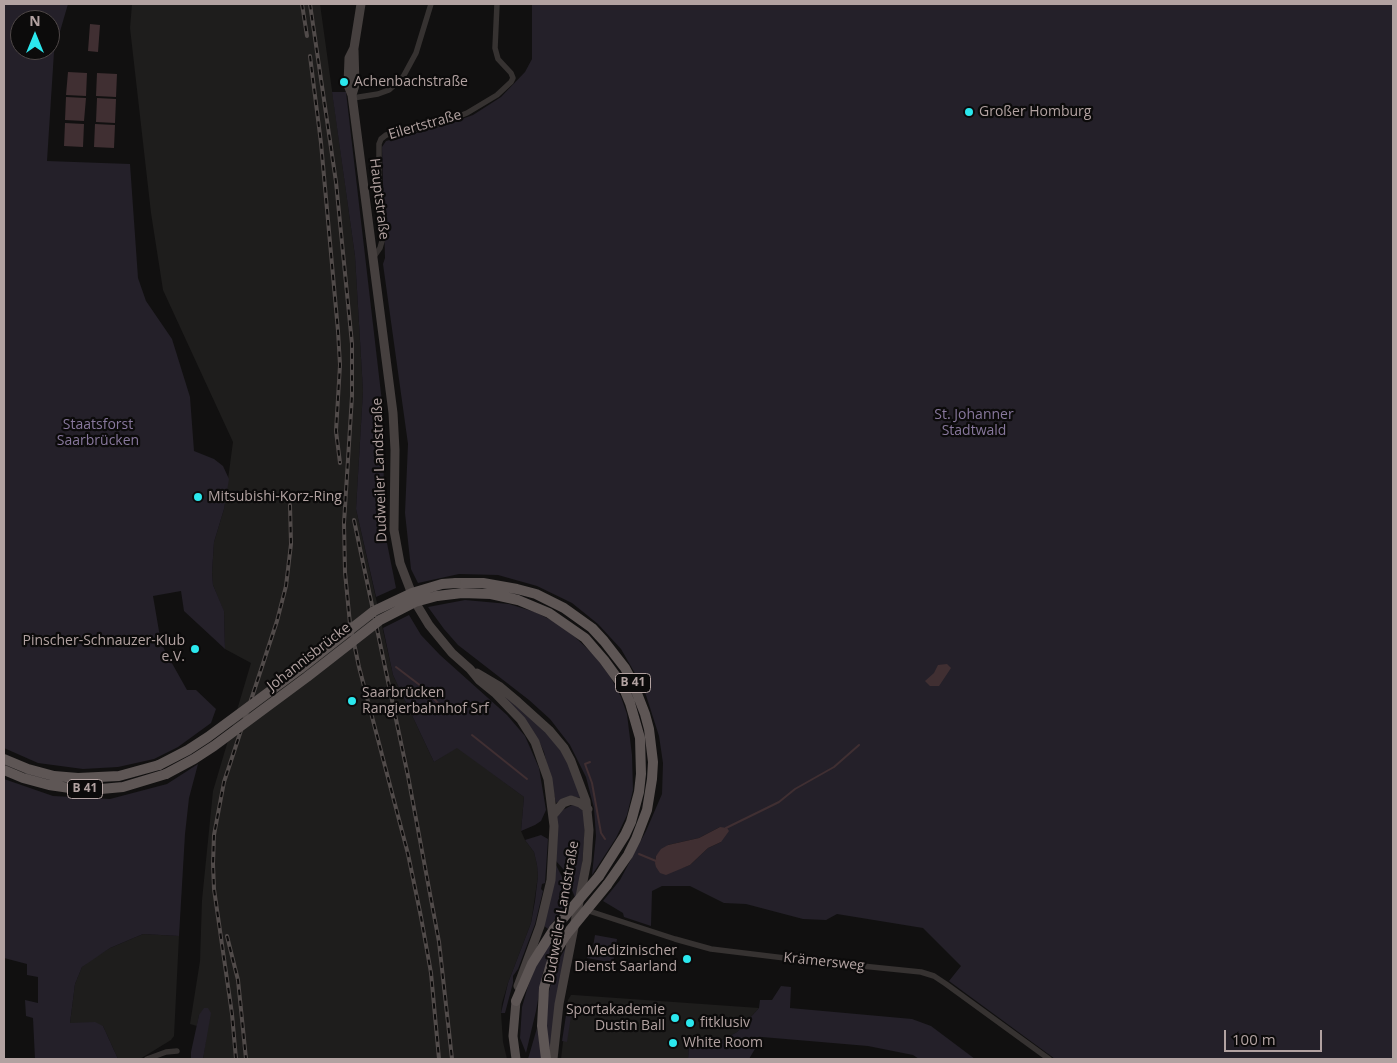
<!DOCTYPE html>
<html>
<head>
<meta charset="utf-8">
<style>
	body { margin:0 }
	#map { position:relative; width:1397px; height:1063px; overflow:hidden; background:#111010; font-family:"Open Sans",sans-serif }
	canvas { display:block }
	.frame { position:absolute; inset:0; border:5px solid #b2a2a1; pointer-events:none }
	.north { position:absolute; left:10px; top:10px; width:50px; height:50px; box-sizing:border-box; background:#0c0b0b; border:1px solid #4e4747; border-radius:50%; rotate:0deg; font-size:14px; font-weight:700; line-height:20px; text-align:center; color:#b2a2a1 }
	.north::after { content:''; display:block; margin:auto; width:18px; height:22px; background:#2be8ee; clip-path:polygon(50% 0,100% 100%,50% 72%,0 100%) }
	.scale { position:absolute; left:1224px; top:1030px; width:98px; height:22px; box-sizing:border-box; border:2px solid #b2a2a1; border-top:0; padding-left:6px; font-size:15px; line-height:18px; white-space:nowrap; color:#b2a2a1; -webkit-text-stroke:4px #0c0b0b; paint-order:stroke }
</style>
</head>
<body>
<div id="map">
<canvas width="1397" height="1063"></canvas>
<div class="frame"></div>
<div class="north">N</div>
<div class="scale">100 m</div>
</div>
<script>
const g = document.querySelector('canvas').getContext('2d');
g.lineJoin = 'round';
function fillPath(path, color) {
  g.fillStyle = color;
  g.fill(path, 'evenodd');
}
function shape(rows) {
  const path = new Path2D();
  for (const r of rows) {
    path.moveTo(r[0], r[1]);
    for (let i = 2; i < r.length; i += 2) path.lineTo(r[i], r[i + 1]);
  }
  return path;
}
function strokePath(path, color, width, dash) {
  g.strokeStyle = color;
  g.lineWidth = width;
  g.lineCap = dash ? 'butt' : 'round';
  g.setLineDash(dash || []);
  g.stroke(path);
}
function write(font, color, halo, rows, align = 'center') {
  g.font = font + ' "Open Sans",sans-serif';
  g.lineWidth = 4.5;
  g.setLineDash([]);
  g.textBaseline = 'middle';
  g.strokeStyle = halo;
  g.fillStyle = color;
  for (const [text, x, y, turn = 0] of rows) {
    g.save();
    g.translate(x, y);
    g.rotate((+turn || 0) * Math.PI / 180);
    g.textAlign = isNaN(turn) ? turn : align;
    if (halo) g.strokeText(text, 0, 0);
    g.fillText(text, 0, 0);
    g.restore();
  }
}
fillPath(shape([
	[132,4,320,4,355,256,363,391,356,509,393,675,434,762,457,747,524,797,521,831,525,840,534,852,537,865,538,876,531,923,508,983,502,1003,501,1013,503,1042,507,1059,203,1059,206,1038,199,1015,197,1026,190,1024,200,961,202,900,213,791,251,663,225,649,224,612,213,585,212,573,214,542,224,509,233,442,163,290,151,213,130,28],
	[143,934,179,936,174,1036,171,1040,140,1059,118,1059,103,1026,70,1023,75,984,82,967,89,961,110,948],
	[571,995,574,995,759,1008,737,1032,711,1046,689,1045,688,1059,561,1059,568,1000]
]), '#1e1d1c');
fillPath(shape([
	[4,4,68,4,54,52,47,161,130,164,138,278,146,301,172,339,190,397,194,451,214,459,223,466,229,479,224,509,214,542,212,573,213,585,224,611,225,649,184,611,181,591,153,596,160,637,164,649,187,690,196,690,216,709,211,723,178,747,154,759,118,767,83,769,38,763,4,748],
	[20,20,50,20,50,50,20,50],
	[532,4,1393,4,1393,1059,1055,1059,949,981,961,966,923,928,837,914,826,920,803,919,746,904,724,903,690,886,662,886,652,891,651,926,624,917,623,913,603,901,620,880,646,831,662,794,663,763,659,736,644,689,621,649,598,624,572,603,537,586,498,575,459,574,418,583,411,569,405,513,408,444,383,264,385,258,382,147,386,141,439,127,473,115,501,97,525,72,532,59],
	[720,827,721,842,708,848,690,865,682,868,655,863,656,856,668,845,699,838],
	[332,92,346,92,382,402,385,533,396,588,376,597,356,509,363,391,355,256],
	[465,600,509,604,535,612,557,623,575,637,595,656,611,678,621,697,627,714,632,755,633,790,627,815,616,838,592,875,596,836,594,808,586,777,570,745,550,719,529,700,458,645,444,629,428,607],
	[409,615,421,635,440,655,507,715,525,736,539,768,546,810,541,821,535,825,521,831,524,797,457,748,434,762,393,675,383,628],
	[505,696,546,731,561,751,568,763,581,798,570,796,556,803,544,752,538,739,504,697],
	[198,764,189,798,185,834,179,936,143,934,110,948,82,967,75,984,70,1023,95,1022,103,1026,118,1059,35,1059,33,1018,26,1016,25,1000,38,1003,38,977,27,975,27,964,4,958,4,779,53,796,110,799,167,784],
	[572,805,579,806,583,811,585,827,582,867,576,900,564,870,556,861,557,817,561,811],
	[541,835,548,839,545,883,542,884,541,889,543,891,535,924,518,969,513,976,513,983,505,1013,501,1013,508,983,531,923,535,901,538,876,537,865,534,852,525,840],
	[556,865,564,881,570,898,548,929,544,926],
	[558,933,560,934,543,972,536,1011,526,1053,520,1038,522,1007,528,986,536,966,550,942],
	[595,935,617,939,613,963,587,958,588,955,590,954,589,947,593,947],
	[569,942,550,1048,549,1048,547,1032,547,999,556,964],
	[781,986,791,987,790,1008,912,1019,931,1026,975,1059,919,1059,913,1055,868,1046,762,1037,749,1059,688,1059,689,1045,711,1046,737,1032,759,1008,760,1000,772,1000],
	[204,1008,208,1008,211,1013,203,1059,191,1059,191,1052,199,1015],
	[567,1009,572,1010,567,1042,562,1041],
	[537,1028,542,1059,528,1059]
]), '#242029');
fillPath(shape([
	[90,24,100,25,98,52,88,51],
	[68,72,87,73,86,96,66,95],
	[97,73,117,74,116,97,96,96],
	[66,97,86,98,84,121,65,120],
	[97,98,116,99,115,123,96,122],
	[65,123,84,124,83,147,64,146],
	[95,124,115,125,114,148,94,147],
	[947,664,951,668,939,686,930,686,925,681,934,673,938,665],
	[720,827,727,828,729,831,721,842,708,848,690,865,666,875,660,873,656,867,655,863,656,856,661,849,668,845,699,838]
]), '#402f32');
strokePath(shape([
	[396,667,421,686,440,705],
	[472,735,527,779],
	[590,762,585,764,592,783,601,833,605,839],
	[726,828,779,802,795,789,834,767,859,745],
	[639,854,656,861]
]), '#402f32', 2);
strokePath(shape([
	[353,98,378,94,389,90,403,77,416,53,431,4],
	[373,258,380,248,382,241,379,173,379,144,381,139,386,135,436,125,467,113,497,95,511,82,513,78,511,73,498,59,495,48,497,4],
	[586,910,675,939,711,949,793,959,921,972,934,976,946,984,1049,1059],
	[147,1059,166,1052,177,1051]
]), '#363231', 5.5);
strokePath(shape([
	[361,4,354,48,349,58,348,85,352,95,393,413,395,450,394,530,400,563,415,602,429,625,452,653,470,669,479,680,495,693,521,720,535,742,548,779,554,826,551,880,540,926,518,986],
	[352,95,355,85,354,50],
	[477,673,499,686,518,702,549,730,564,748,571,761,586,801,589,830,587,861,559,1004,553,1059],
	[553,815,563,803,571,800,580,803,588,809]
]), '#46403f', 9);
strokePath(shape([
	[516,1059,513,1036,516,1001]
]), '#554e4d', 9);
strokePath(shape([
	[456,583,483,583,517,589,536,594,564,608,592,628,604,641,625,668,633,683,645,714,649,729,653,762,652,779,647,810,636,839,628,855,607,885],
	[437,596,462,593,491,594,518,600,549,613,585,638,604,660,623,686,630,703,640,738,641,774,639,792,631,822,625,835,599,876],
	[4,759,28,769,54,776,78,778,119,776,159,765],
	[4,770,23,778,49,785,77,789,101,789,123,787,166,774],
	[516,1001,532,964,554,929],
	[546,1059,542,1026,544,988,551,964,556,951,566,935]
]), '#5e5655', 10);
const rail = shape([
	[302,4,307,36],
	[310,4,336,182,352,344,352,396,344,523,345,572,350,624,359,667,408,854,421,917,431,973,439,1059],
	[310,56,321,143,338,331,340,365,336,431,340,463],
	[354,520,408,776,439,942,452,1059],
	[227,936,238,980,246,1059],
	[236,1059,232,1014,214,889,213,864,214,835,224,782,277,621,286,586,291,544,290,505]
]);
strokePath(rail, '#514b4a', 4);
strokePath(rail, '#0c0b0b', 2, [5.5]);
strokePath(shape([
	[159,765,188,750,208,737,300,669,374,611,412,593,442,584,456,583],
	[166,774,194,759,214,746,307,677,380,620,415,602,437,596],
	[554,929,599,876],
	[566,935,607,885]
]), '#5e5655', 10);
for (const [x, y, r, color] of [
	[344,82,5,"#2be8ee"],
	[969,112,5,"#2be8ee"],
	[198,497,5,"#2be8ee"],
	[195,649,5,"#2be8ee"],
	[352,701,5,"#2be8ee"],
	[687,959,5,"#2be8ee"],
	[675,1018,5,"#2be8ee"],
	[690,1023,5,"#2be8ee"],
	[673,1043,5,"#2be8ee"]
]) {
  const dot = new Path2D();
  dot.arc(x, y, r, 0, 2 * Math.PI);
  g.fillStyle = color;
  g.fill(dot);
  strokePath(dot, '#0c0b0b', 2);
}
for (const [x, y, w] of [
	[633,683,35],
	[85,789,35]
]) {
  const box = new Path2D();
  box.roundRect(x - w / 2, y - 9.5, w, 19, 4);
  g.fillStyle = '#0c0b0b';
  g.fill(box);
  strokePath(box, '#b2a2a1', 1);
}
write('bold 12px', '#b2a2a1', null, [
	["B 41",633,683],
	["B 41",85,789]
]);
write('14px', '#b2a2a1', '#0c0b0b', [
	["Achenbachstraße",354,82],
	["Großer Homburg",979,112],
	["Mitsubishi-Korz-Ring",208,497],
	["Pinscher-Schnauzer-Klub",185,641,"right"],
	["e.V.",185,657,"right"],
	["Saarbrücken",362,693],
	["Rangierbahnhof Srf",362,709],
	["Medizinischer",677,951,"right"],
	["Dienst Saarland",677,967,"right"],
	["Sportakademie",665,1010,"right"],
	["Dustin Ball",665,1026,"right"],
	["fitklusiv",700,1023],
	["White Room",683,1043]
], 'left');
write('14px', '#b2a2a1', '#0c0b0b', [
	["Eilertstraße",425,125,-16],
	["Hauptstraße",379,199,83],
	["Dudweiler Landstraße",380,470,-92],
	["Johannisbrücke",309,657,-38],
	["Dudweiler Landstraße",562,912,-80],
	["Krämersweg",824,962,6]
]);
write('14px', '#88789d', '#0c0b0b', [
	["St. Johanner",974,415],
	["Stadtwald",974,431],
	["Staatsforst",98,425],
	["Saarbrücken",98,441]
]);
</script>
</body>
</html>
